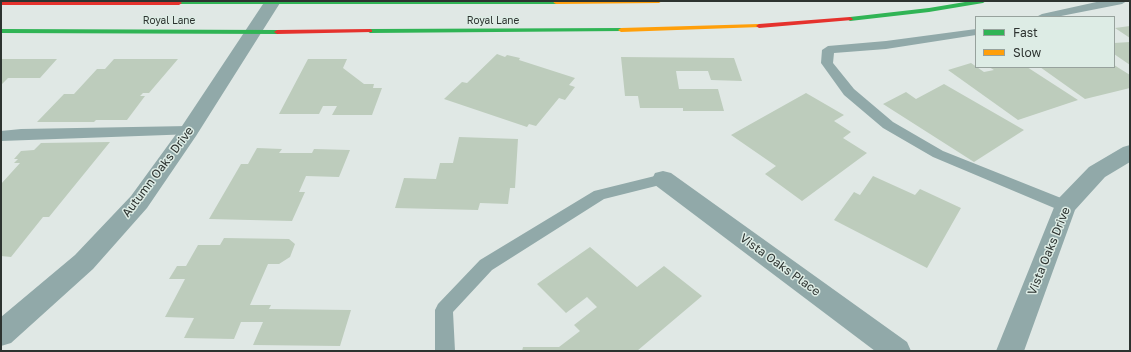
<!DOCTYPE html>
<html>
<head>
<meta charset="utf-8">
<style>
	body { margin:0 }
	#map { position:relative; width:1131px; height:352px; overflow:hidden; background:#e0e8e5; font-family:"Golos Text",sans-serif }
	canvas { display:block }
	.frame { position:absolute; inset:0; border:2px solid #2d3330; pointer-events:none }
	.legend { position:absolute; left:975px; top:16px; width:140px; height:52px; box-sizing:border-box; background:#ddece5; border:1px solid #97a29d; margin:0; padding:5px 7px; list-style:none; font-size:12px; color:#2d3330 }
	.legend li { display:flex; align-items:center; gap:8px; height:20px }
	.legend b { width:20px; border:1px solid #97a29d }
</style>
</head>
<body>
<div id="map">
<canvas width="1131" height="352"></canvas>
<div class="frame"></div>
<ul class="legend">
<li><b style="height:5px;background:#30b455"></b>Fast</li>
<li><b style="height:5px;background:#ff9f0a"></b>Slow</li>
</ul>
</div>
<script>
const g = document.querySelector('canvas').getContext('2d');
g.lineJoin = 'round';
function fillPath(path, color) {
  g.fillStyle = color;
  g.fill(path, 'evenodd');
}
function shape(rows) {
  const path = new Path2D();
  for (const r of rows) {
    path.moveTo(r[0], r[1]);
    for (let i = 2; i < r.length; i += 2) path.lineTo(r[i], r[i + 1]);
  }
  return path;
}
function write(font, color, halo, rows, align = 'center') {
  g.font = font + ' "Golos Text",sans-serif';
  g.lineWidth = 3;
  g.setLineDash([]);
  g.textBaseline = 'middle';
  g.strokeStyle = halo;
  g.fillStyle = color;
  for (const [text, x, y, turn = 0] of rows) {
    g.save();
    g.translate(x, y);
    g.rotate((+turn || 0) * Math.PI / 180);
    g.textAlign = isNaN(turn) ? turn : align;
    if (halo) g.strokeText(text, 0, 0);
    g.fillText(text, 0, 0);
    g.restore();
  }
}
fillPath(shape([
	[1130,26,1130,38,1115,28],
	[1130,42,1130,65,1114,54,1114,43],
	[497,54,505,57,507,55,520,58,519,60,575,78,569,85,575,87,565,100,559,98,536,126,529,124,527,127,444,99,462,82,467,83],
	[621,57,734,58,742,81,711,80,708,71,676,71,679,89,718,89,724,111,683,111,683,108,640,108,638,96,625,96],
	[1,59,57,59,40,78,8,78,1,85],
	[114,59,178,59,149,93,143,93,140,96,145,96,127,120,96,120,94,122,37,122,64,94,74,94,97,69,105,69],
	[308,59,347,59,343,68,364,84,374,84,373,88,382,88,372,115,332,115,337,106,323,106,319,114,279,114],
	[971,63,984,72,994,70,989,67,1027,67,1078,100,1018,120,948,70],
	[1114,65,1130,75,1130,88,1085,99,1040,67,1114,67],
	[944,84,1024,130,974,162,883,104,906,92,916,99],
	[806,93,844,115,834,121,851,132,843,138,867,153,802,201,765,174,776,166,731,135],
	[459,137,518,139,515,188,510,188,508,204,480,203,478,210,395,208,404,178,436,179,440,163,453,163],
	[110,142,49,217,43,217,11,257,1,256,1,184,20,163,14,163,18,159,14,159,21,151,34,150,41,143],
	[257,148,282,149,279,153,312,153,314,149,350,150,339,177,306,176,299,192,305,192,292,221,209,219,241,164,248,164],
	[873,176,915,195,920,189,961,208,927,268,834,220,854,192,860,195],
	[224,238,289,239,295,244,290,257,279,264,268,264,250,305,271,305,269,309,351,310,340,346,253,345,263,322,241,322,234,339,184,338,194,318,165,317,185,279,169,279,177,266,186,266,198,245,220,245],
	[590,247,637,287,664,266,702,296,637,351,522,351,523,347,559,347,580,331,574,325,597,307,587,297,566,313,537,284]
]), '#bdccbc');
fillPath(shape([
	[1101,1,1127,1,1122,4,1056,17,1036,17,1042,14,1101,1],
	[976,29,976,35,886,49,834,53,833,63,854,89,893,122,943,151,1071,202,1073,206,1071,210,1065,212,1059,210,933,157,883,128,844,95,821,63,822,50,828,46,886,41,976,29],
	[189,126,194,128,196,131,194,134,1,141,1,131,21,129,189,126],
	[663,174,668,175,671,179,668,183,604,199,492,270,453,312,455,351,435,351,435,310,438,304,480,260,594,191,663,174]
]), '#91a9a9');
fillPath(shape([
	[265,1,279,1,280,3,196,136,147,208,93,269,11,343,1,346,1,317,75,255,131,196,182,126,265,1],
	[1130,145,1130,162,1105,177,1075,210,1024,351,996,351,1057,200,1089,167,1123,147,1130,145],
	[663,171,671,173,907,342,911,351,875,351,655,185,652,179,655,173,663,171]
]), '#91a9a9');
fillPath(shape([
	[179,1,559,1,559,2,556,4,177,4,177,2,179,1],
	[971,1,986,1,983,3,929,12,850,21,847,19,850,17,929,8,971,1],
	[621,28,624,30,623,31,370,33,367,31,370,29,621,28],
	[1,29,277,30,280,32,277,34,1,33,1,29]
]), '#30b455');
fillPath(shape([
	[553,1,662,1,659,3,556,4,554,3,553,1],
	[759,24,762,26,761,27,621,32,618,30,621,28,759,24]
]), '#ff9f0a');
fillPath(shape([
	[1,1,179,1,182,3,179,5,1,5,1,1],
	[850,17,853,19,852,20,759,28,756,26,759,24,850,17],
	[370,29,372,30,372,32,277,34,274,32,277,30,370,29]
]), '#e5322d');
write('10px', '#2d3330', '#ddece5', [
	["Royal Lane",169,21],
	["Royal Lane",493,21]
]);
write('12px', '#2d3330', '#ddece5', [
	["Autumn Oaks Drive",158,172,-53],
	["Vista Oaks Drive",1049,251,-68],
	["Vista Oaks Place",780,265,36]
]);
</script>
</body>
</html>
